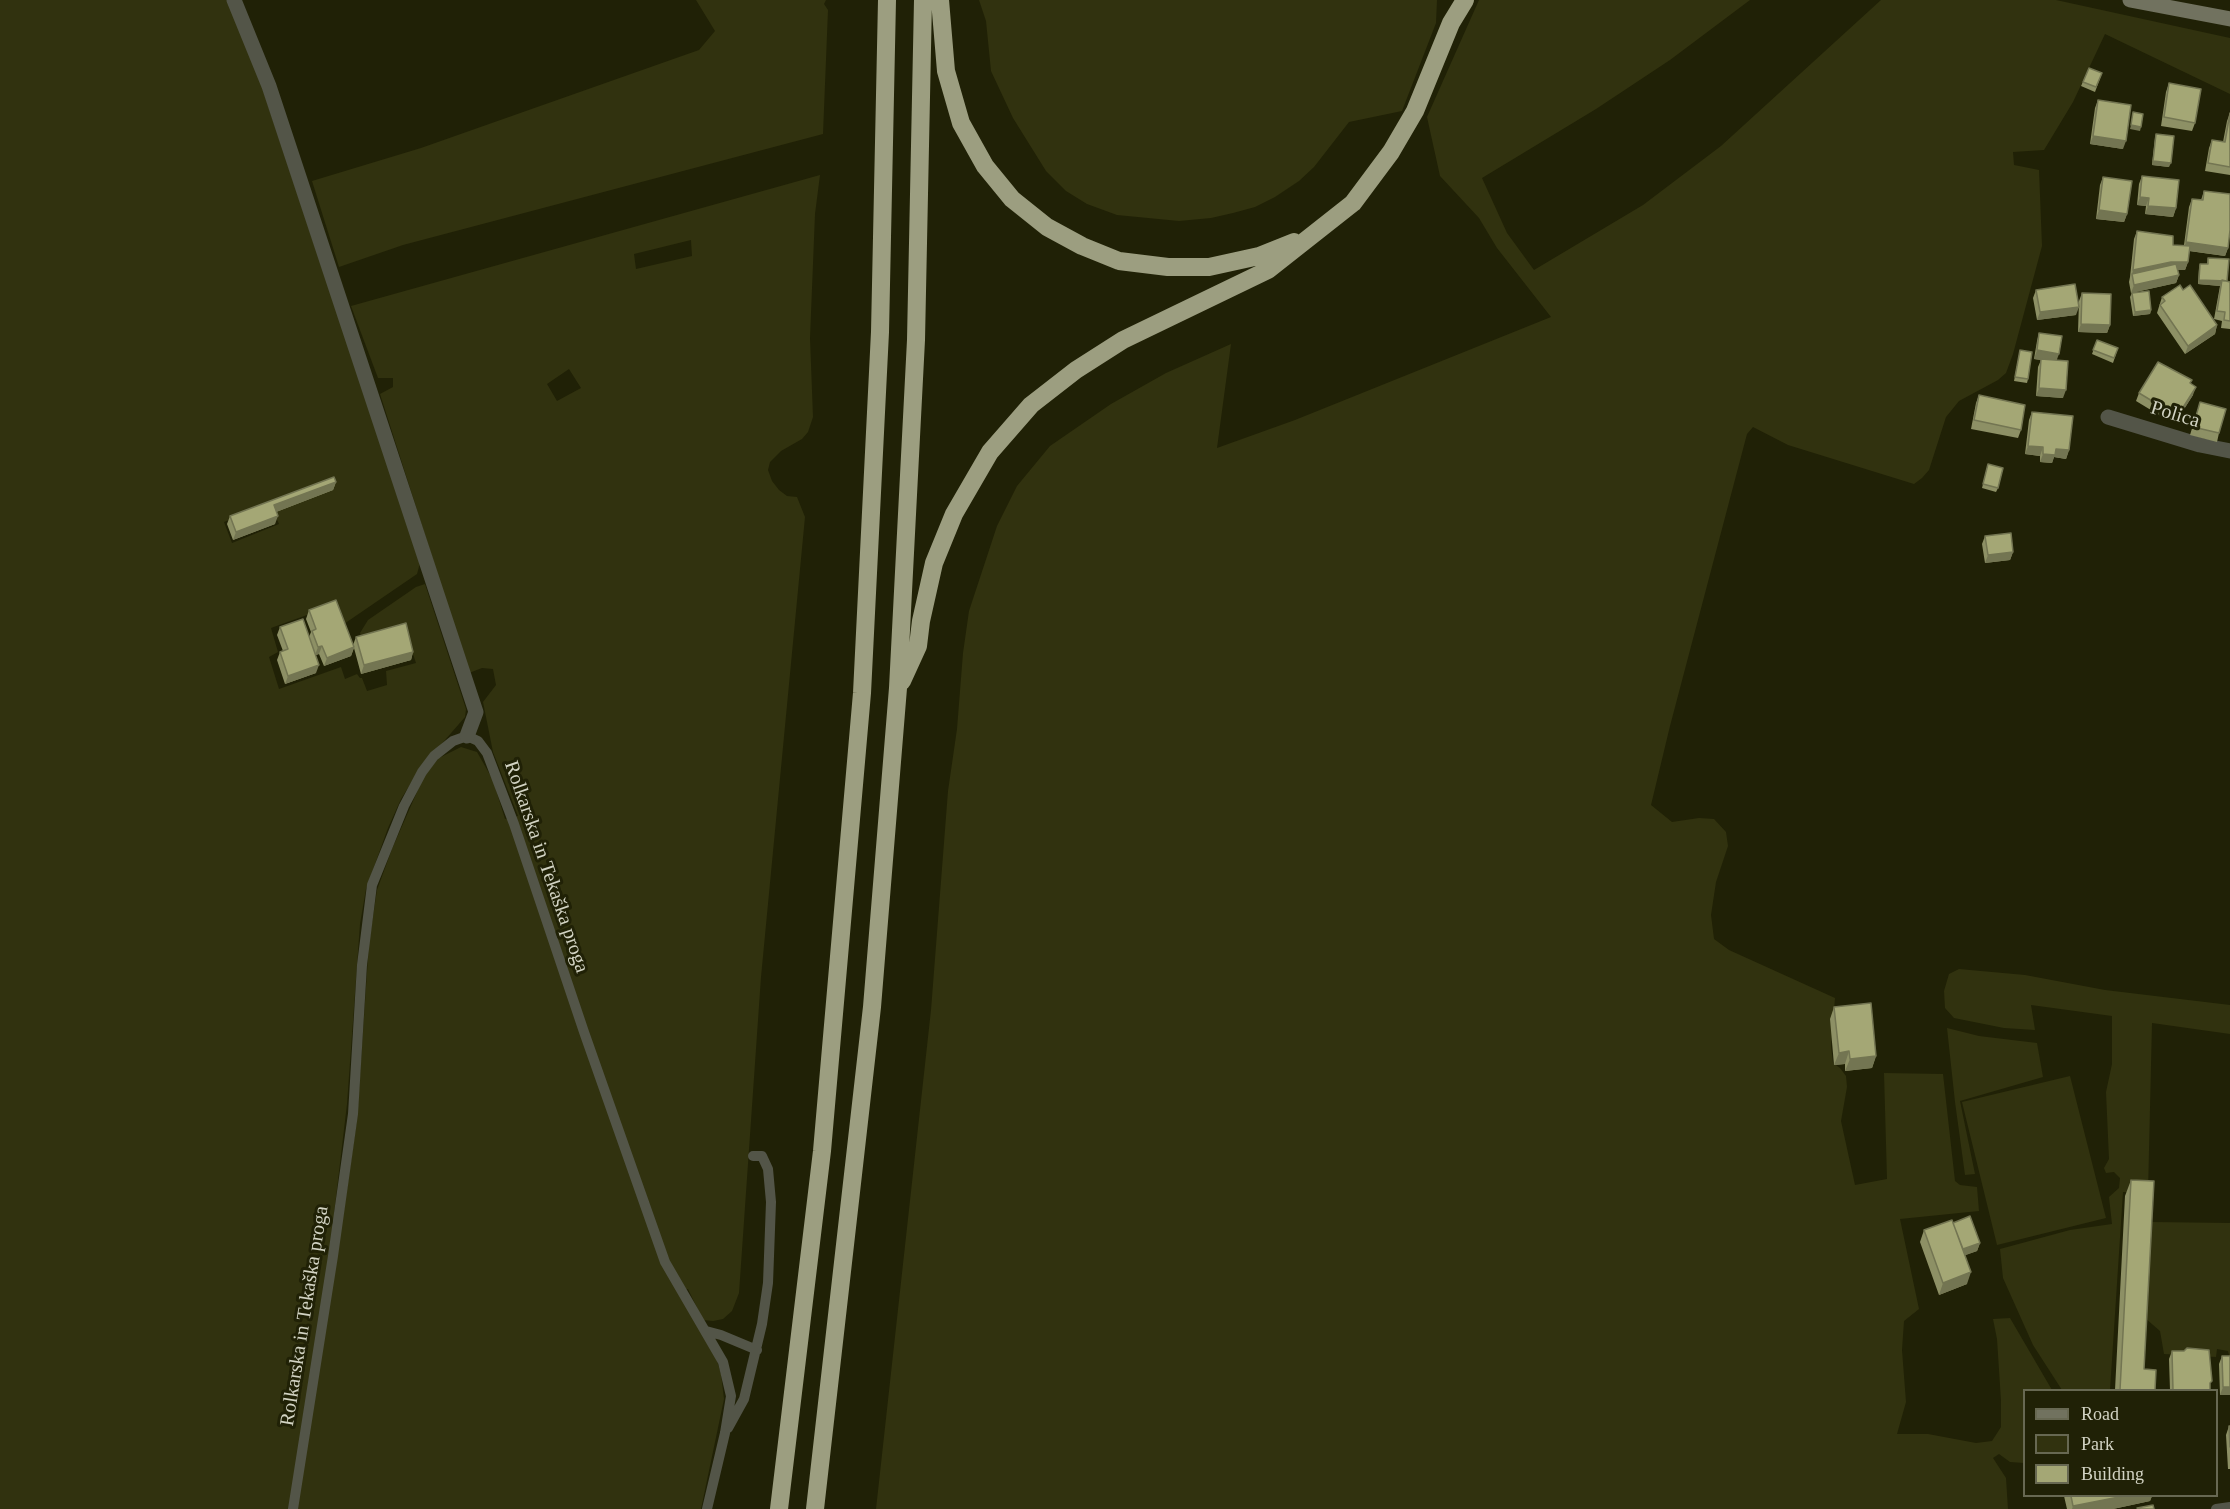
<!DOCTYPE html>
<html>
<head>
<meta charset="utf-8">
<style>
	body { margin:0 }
	#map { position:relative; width:2230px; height:1509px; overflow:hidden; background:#202106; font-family:Georgia,serif }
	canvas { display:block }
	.legend { position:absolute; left:2023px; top:1389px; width:195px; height:108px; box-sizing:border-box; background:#202106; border:2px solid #676852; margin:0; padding:8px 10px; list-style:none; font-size:18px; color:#d2d3c3 }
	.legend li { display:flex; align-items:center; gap:12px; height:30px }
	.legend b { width:30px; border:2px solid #676852 }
</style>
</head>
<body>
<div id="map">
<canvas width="2230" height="1509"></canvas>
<ul class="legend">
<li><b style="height:8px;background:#71725f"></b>Road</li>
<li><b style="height:16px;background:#31320f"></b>Park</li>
<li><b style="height:16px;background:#a4a775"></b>Building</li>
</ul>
</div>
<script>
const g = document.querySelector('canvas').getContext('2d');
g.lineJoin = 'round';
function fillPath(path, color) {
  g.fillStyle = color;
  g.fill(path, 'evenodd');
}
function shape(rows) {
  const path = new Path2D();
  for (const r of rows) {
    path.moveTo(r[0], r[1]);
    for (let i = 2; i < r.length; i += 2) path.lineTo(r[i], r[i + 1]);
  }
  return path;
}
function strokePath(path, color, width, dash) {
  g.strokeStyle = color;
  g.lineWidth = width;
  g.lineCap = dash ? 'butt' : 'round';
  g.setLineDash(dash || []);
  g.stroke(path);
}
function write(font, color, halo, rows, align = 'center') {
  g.font = font + ' Georgia,serif';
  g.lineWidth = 6;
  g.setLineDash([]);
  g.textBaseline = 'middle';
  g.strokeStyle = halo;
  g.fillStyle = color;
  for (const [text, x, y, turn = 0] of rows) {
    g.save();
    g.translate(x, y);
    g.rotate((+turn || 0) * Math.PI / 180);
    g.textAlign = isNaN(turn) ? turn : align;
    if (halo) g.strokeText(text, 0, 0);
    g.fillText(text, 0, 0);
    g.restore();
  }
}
fillPath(shape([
	[0,0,228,0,252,57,420,563,417,574,341,626,332,606,271,628,278,652,269,657,279,689,341,667,345,679,357,674,360,678,362,678,367,691,387,685,386,671,416,663,404,627,361,639,360,633,368,620,416,587,425,584,466,709,465,717,419,770,401,799,388,828,366,889,360,924,347,1104,334,1214,343,1216,357,1120,369,943,377,890,392,849,424,776,439,758,461,747,477,752,493,780,505,819,518,816,493,752,483,702,496,685,493,669,482,668,469,673,380,394,393,387,393,378,378,378,351,306,820,175,815,214,810,338,813,417,808,432,802,439,781,451,770,462,768,470,772,481,779,490,787,496,797,497,805,517,761,977,739,1293,732,1311,723,1319,713,1321,703,1320,688,1289,680,1290,716,1357,721,1374,724,1399,701,1509,0,1509],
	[691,240,692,256,636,269,634,254],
	[569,369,581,388,557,401,547,384],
	[270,504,279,524,232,543,224,522],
	[696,0,826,0,824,4,828,10,823,134,403,245,339,267,312,181,421,148,699,50,715,31],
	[979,0,1437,0,1436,23,1402,111,1349,122,1314,167,1299,181,1275,197,1255,207,1233,213,1211,218,1179,221,1117,215,1087,204,1066,191,1046,171,1013,118,991,71,986,21],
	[1479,0,1750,0,1670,60,1596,109,1482,178,1507,233,1534,270,1643,205,1721,146,1881,0,2056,0,2230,38,2230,94,2105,34,2073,102,2044,150,2013,152,2014,165,2039,170,2042,246,2013,354,2006,373,1998,380,1959,401,1946,417,1929,470,1922,478,1914,484,1788,445,1753,427,1747,434,1670,726,1651,805,1672,822,1699,818,1714,819,1726,832,1728,846,1716,882,1711,915,1714,939,1729,950,1835,998,1831,1046,1833,1063,1840,1068,1846,1076,1847,1087,1841,1121,1855,1185,1887,1179,1884,1073,1943,1074,1955,1181,1960,1185,1977,1187,1979,1211,1900,1219,1919,1309,1904,1321,1902,1350,1906,1402,1897,1434,1928,1434,1976,1443,1992,1441,2001,1427,2001,1401,1997,1339,1993,1319,2010,1318,2052,1390,2024,1390,2024,1463,2010,1462,1999,1454,1993,1458,2006,1478,2008,1509,876,1509,931,1010,948,791,957,729,963,653,969,611,997,526,1017,486,1050,446,1111,404,1166,373,1231,344,1217,448,1295,420,1551,317,1497,248,1479,218,1440,176,1427,117],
	[1959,969,2025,975,2105,990,2230,1005,2230,1034,2152,1023,2148,1193,2123,1192,2110,1390,2062,1390,2033,1345,2003,1278,2000,1249,2070,1230,2112,1224,2109,1197,2119,1188,2120,1178,2114,1172,2106,1173,2104,1168,2109,1159,2106,1092,2112,1064,2112,1016,2031,1005,2035,1030,2004,1028,1954,1018,1945,1008,1944,991,1949,974],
	[1947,1028,1979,1036,2037,1043,2043,1077,1960,1101,1975,1174,1965,1175,1955,1102],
	[2070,1076,2106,1218,1997,1245,1962,1102],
	[2152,1222,2230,1223,2230,1359,2228,1351,2217,1349,2216,1357,2164,1354,2160,1331,2145,1318]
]), '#31320f');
strokePath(shape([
	[706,1331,721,1335,757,1350],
	[728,1428,744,1399,762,1324,768,1283,771,1202,768,1169,762,1156,753,1156],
	[293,1509,333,1256,353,1114,362,965,372,885,404,806,422,772,434,756,453,741,467,736,478,741,487,753,514,824,584,1032,665,1262,723,1362,731,1396,725,1433,707,1509],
	[2216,1509,2230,1507]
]), '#535548', 10);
strokePath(shape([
	[234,0,269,86,476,712,467,736],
	[2108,417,2200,445,2230,451]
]), '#535548', 15);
strokePath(shape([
	[2130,0,2230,19]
]), '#71725f', 15);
strokePath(shape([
	[940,0,946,71,961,123,985,166,1012,199,1047,227,1082,246,1119,261,1168,267,1209,267,1259,256,1294,242],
	[902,681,918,646,921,621,934,563,954,514,990,452,1031,405,1076,370,1123,340,1268,270,1353,203,1391,152,1415,111,1451,23,1465,0],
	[779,1509,822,1151,862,693,880,332,887,0],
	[815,1509,872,1007,898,688,916,340,923,0]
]), '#9c9e80', 18);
fillPath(shape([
	[2089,68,2102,73,2095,92,2081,86],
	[2169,83,2195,123,2192,131,2161,126,2166,92],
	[2098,100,2123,149,2090,144,2095,108],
	[2230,113,2230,175,2205,171,2209,148,2212,140,2223,142,2227,121],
	[2156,134,2169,167,2152,165,2155,138],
	[2142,176,2176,208,2173,217,2145,214,2146,206,2137,205,2139,184],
	[2103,177,2127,214,2124,222,2096,219,2100,185],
	[2204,191,2228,248,2225,256,2189,251,2188,262,2185,270,2177,270,2179,275,2176,283,2131,293,2129,282,2130,277,2134,239,2137,231,2173,245,2184,245,2189,207,2192,199,2201,200],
	[2208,258,2227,281,2230,282,2230,329,2221,328,2222,321,2214,319,2220,286,2198,284,2199,268,2200,264,2207,264],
	[2036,290,2076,315,2037,320,2033,298],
	[2082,293,2110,325,2107,333,2078,332,2079,301],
	[2132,293,2151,310,2150,314,2133,316,2130,297],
	[2162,297,2217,325,2215,334,2185,354,2157,313],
	[2039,333,2057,360,2063,398,2036,396,2038,367,2041,360,2034,359,2037,341],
	[2097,340,2118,348,2113,363,2092,354],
	[2020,350,2028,379,2027,383,2014,381],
	[2190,384,2193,395,2179,417,2174,414,2169,421,2136,401,2139,393],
	[1979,395,2021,430,2018,438,1971,429,1976,403],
	[2200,402,2219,433,2217,442,2190,435],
	[2032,412,2069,450,2066,459,2054,457,2052,463,2040,462,2040,456,2025,454,2029,420],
	[1987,468,1998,488,1996,492,1982,488],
	[336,482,333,490,276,512,275,524,233,540,227,524,230,516],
	[1985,536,2013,552,2010,560,1985,563,1982,544],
	[309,610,353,645,356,637,413,652,411,660,361,674,354,648,351,656,324,666,319,654,316,655,316,673,285,684,277,660,280,652,283,651,277,635,280,627,309,637,311,632,306,619],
	[1834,1007,1876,1056,1872,1068,1845,1071,1845,1064,1834,1065,1830,1019],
	[2131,1180,2144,1369,2155,1390,2115,1390,2125,1196],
	[1953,1223,1980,1243,1977,1251,1965,1255,1967,1284,1939,1295,1920,1242,1924,1230],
	[2172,1351,2210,1386,2210,1390,2170,1390,2169,1359],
	[2222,1356,2230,1356,2230,1395,2220,1395,2219,1364],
	[2229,1426,2230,1426,2230,1469,2228,1469,2226,1435],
	[2064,1496,2152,1496,2150,1501,2113,1509,2067,1509]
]), '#8d9065');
fillPath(shape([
	[2131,125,2141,127,2140,131,2130,129],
	[2093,136,2126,141,2123,149,2090,144],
	[2153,161,2171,163,2169,167,2152,165],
	[2140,197,2149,198,2146,206,2137,205],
	[2148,206,2176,208,2173,217,2145,214],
	[2099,210,2127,214,2124,222,2096,219],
	[2186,242,2228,248,2225,256,2183,250],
	[2171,262,2188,262,2185,270,2168,270,2132,274,2133,270],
	[2179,275,2176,283,2131,293,2134,285],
	[2199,280,2222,281,2220,286,2198,284],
	[2079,307,2076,315,2037,320,2040,312],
	[2151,310,2150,314,2133,316,2135,312],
	[2081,324,2110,325,2107,333,2078,332],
	[2217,325,2215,334,2185,354,2188,346],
	[2037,350,2059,354,2056,362,2034,359],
	[2196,387,2193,395,2179,417,2182,409],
	[2039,388,2066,390,2063,398,2036,396],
	[2028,446,2043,447,2040,456,2025,454],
	[2056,449,2069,450,2066,459,2054,457,2052,463,2040,462,2043,454],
	[336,482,333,490,271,514,274,505],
	[278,516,275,524,233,540,236,532],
	[2013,552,2010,560,1985,563,1988,555],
	[322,646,319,654,315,655,318,647],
	[354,647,351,656,324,666,327,658],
	[413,652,411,660,361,674,364,665],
	[319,665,316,673,285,684,288,676],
	[1849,1051,1845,1064,1834,1065,1839,1053],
	[1876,1056,1872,1068,1845,1071,1850,1059],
	[1980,1243,1977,1251,1958,1258,1961,1250],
	[1971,1272,1967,1284,1939,1295,1943,1283],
	[2223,1387,2230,1387,2230,1395,2220,1395],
	[2124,1496,2152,1496,2150,1501,2113,1509,2072,1509,2073,1506]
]), '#737552');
const building = shape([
	[2089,68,2102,73,2096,87,2083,82,2089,68],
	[2169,83,2201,89,2195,123,2164,117,2169,83],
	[2098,100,2131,105,2126,141,2093,136,2098,100],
	[2133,112,2143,114,2141,127,2131,125,2133,112],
	[2230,113,2230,167,2208,163,2212,140,2225,142,2230,113],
	[2156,134,2174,136,2171,163,2153,161,2156,134],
	[2142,176,2179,180,2176,208,2148,206,2149,198,2140,197,2142,176],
	[2103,177,2132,181,2127,214,2099,210,2103,177],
	[2204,191,2230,194,2230,230,2228,248,2186,242,2192,199,2203,200,2204,191],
	[2137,231,2173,236,2173,245,2190,246,2188,262,2171,262,2133,270,2137,231],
	[2208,258,2229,259,2227,281,2199,280,2200,264,2208,264,2208,258],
	[2176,264,2179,275,2134,285,2132,274,2176,264],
	[2222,280,2230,282,2230,321,2224,320,2225,312,2217,311,2222,280],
	[2075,284,2079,307,2040,312,2036,290,2075,284],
	[2180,285,2183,290,2190,285,2217,325,2188,346,2160,305,2165,301,2162,297,2180,285],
	[2149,291,2151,310,2135,312,2132,293,2149,291],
	[2082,293,2111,294,2110,325,2081,324,2082,293],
	[2039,333,2062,336,2059,354,2037,350,2039,333],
	[2097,340,2118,348,2114,358,2093,350,2097,340],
	[2020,350,2032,352,2028,379,2015,377,2020,350],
	[2041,359,2068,361,2066,390,2039,388,2041,359],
	[2158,362,2192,380,2190,383,2196,387,2182,409,2176,406,2172,413,2139,393,2158,362],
	[1979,395,2025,405,2021,430,1974,420,1979,395],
	[2200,402,2226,409,2219,433,2193,427,2200,402],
	[2032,412,2073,416,2069,450,2056,449,2055,455,2043,454,2043,447,2028,446,2032,412],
	[1988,464,2003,468,1998,488,1983,484,1988,464],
	[334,477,336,482,274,505,278,516,236,532,230,516,334,477],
	[2011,533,2013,552,1988,555,1985,536,2011,533],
	[336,600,354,647,327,658,322,646,318,647,312,631,316,629,309,610,336,600],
	[303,619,319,665,288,676,280,652,288,649,280,627,303,619],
	[406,623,413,652,364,665,356,637,406,623],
	[1871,1003,1876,1056,1850,1059,1849,1051,1839,1053,1834,1007,1871,1003],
	[2131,1180,2154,1181,2144,1369,2156,1370,2155,1390,2120,1390,2131,1180],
	[1970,1216,1980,1243,1963,1249,1953,1223,1970,1216],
	[1952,1220,1971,1272,1943,1283,1924,1230,1952,1220],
	[2187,1348,2209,1350,2212,1381,2210,1383,2210,1390,2173,1390,2172,1351,2184,1351,2187,1348],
	[2222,1356,2230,1356,2230,1387,2223,1387,2222,1356],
	[2229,1426,2230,1426,2230,1447,2229,1426],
	[2071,1496,2124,1496,2073,1506,2071,1496],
	[2153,1505,2154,1509,2138,1509,2137,1508,2153,1505]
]);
fillPath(building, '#a4a775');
strokePath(building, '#737552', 1.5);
write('20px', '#d2d3c3', '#202106', [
	["Polica",2175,415,17],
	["Rolkarska in Tekaška proga",546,867,71],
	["Rolkarska in Tekaška proga",305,1316,-81]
]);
</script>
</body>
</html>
